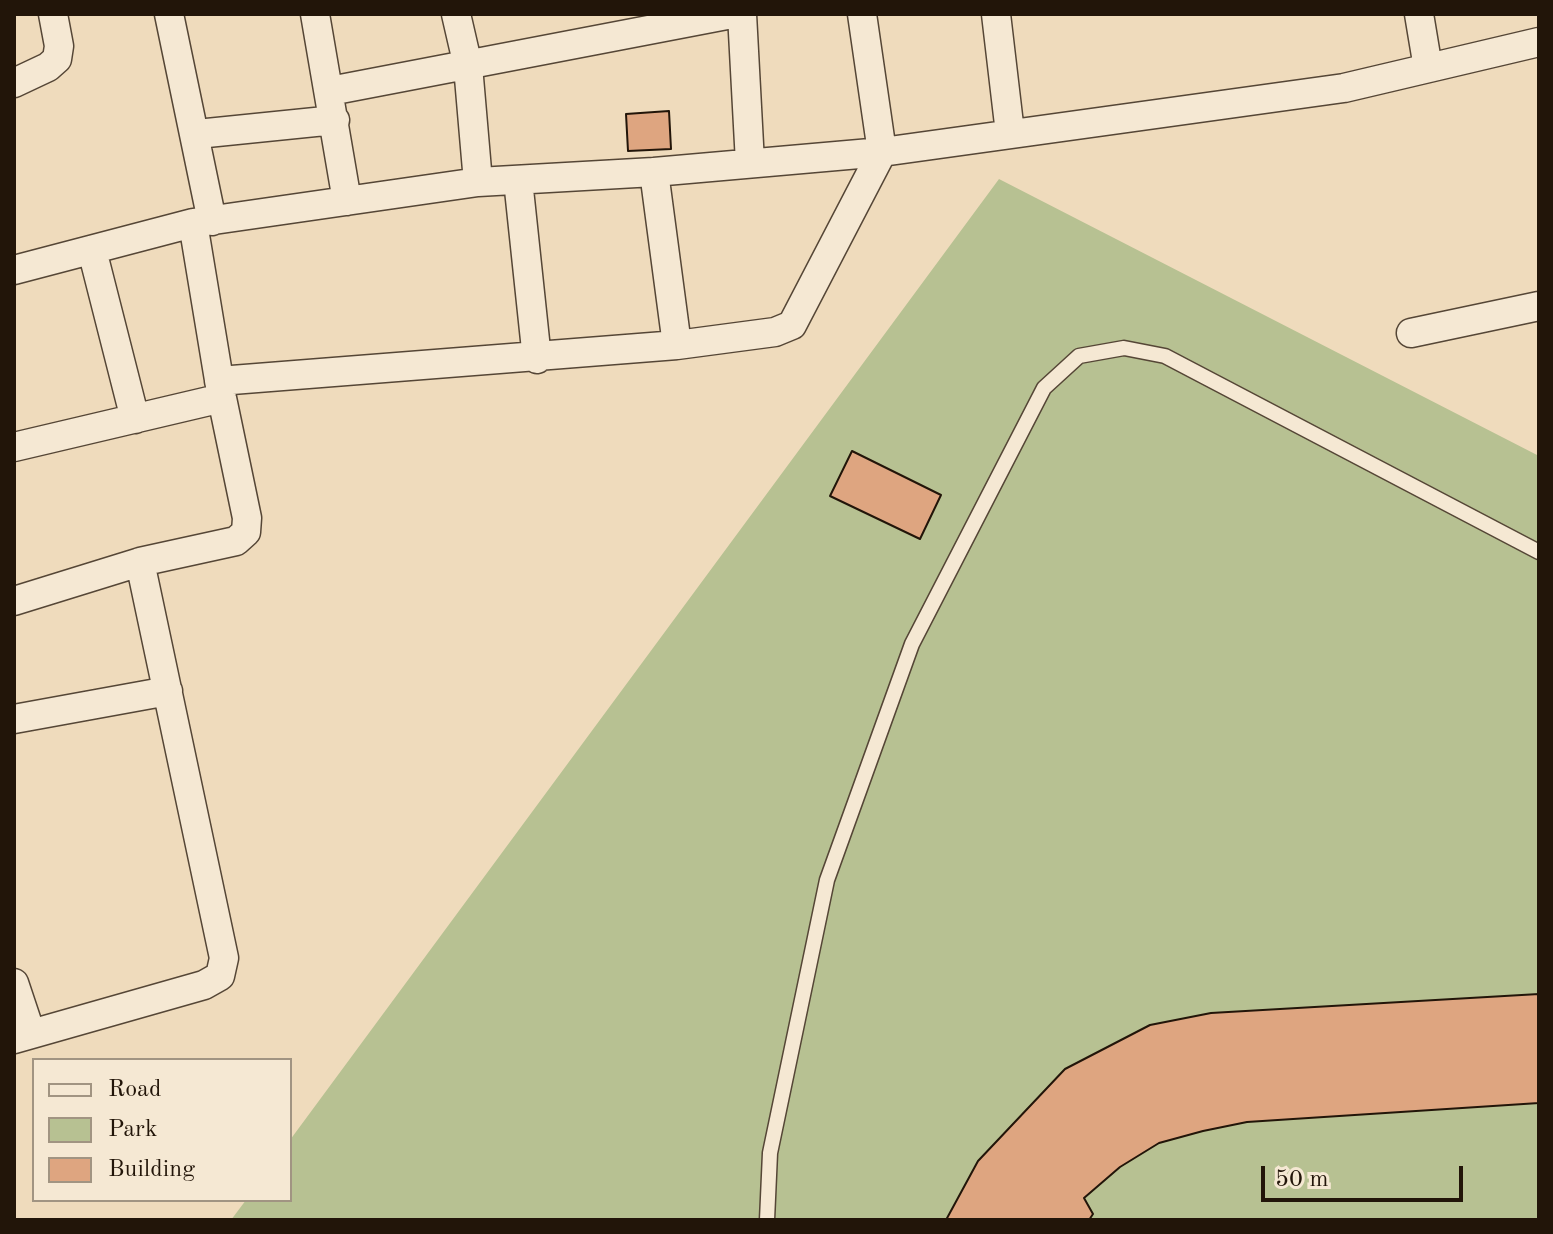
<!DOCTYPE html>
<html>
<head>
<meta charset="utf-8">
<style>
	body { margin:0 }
	#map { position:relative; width:1553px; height:1234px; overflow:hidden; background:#efdbbc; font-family:"Old Standard TT",serif }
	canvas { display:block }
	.frame { position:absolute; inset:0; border:16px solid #221509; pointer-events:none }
	.legend { position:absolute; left:32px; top:1058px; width:260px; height:144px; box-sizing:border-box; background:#f5e8d3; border:2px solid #a19482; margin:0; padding:10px 14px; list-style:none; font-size:24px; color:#221509 }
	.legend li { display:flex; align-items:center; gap:16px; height:40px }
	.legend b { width:40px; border:2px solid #a19482 }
	.scale { position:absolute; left:1261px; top:1166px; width:202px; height:36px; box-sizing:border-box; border:4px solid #221509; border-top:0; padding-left:10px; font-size:24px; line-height:28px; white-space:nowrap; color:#221509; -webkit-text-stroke:6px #f5e8d3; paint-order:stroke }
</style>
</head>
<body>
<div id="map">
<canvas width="1553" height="1234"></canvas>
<div class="frame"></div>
<ul class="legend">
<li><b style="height:10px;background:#f5e8d3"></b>Road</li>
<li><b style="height:22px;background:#b7c192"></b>Park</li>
<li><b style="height:22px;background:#dea580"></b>Building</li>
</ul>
<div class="scale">50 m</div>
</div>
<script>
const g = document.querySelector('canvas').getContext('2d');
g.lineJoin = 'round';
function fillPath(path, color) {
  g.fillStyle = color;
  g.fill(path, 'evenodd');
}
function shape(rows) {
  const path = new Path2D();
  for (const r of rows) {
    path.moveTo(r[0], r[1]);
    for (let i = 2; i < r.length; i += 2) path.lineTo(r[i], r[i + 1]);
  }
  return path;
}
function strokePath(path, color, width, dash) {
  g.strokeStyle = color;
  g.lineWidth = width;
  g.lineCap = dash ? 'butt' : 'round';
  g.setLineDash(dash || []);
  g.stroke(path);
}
fillPath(shape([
	[999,179,1539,456,1539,1220,231,1220,246,1200,290,1200,290,1140]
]), '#b7c192');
const building = shape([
	[669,111,671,149,628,151,626,114,669,111],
	[852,451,941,495,920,539,830,496,852,451],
	[1539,994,1539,1103,1247,1122,1203,1131,1159,1143,1120,1167,1084,1198,1093,1214,1089,1220,946,1220,978,1161,1065,1069,1150,1025,1211,1013,1539,994]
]);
fillPath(building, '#dea580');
strokePath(building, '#221509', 2);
const service = shape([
	[767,1220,770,1153,827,880,912,644,1044,388,1079,356,1124,348,1165,356,1539,552]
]);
const minor = shape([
	[169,14,212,221],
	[315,14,347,201],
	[456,14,468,66,478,182],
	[742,14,750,163],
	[996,14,1010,133],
	[1419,14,1428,68],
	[14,83,48,67,57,59,59,46,53,14],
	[330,91,732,14],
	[197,134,335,120],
	[654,172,677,345],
	[518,180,537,359],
	[92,250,135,419],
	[14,270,193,223,478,182,654,172,882,152,1344,88,1539,42],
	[1411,333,1539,306],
	[219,381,677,345,775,332,792,325,882,152,862,14],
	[14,447,222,398],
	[14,601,140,562,236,541,246,532,247,518,222,398,193,223],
	[14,719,168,691],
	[14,983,31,1034],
	[14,1039,204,985,220,976,224,958,140,562]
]);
strokePath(service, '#554636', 17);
strokePath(minor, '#554636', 31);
strokePath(service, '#f5e8d3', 14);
strokePath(minor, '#f5e8d3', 28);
</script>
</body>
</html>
